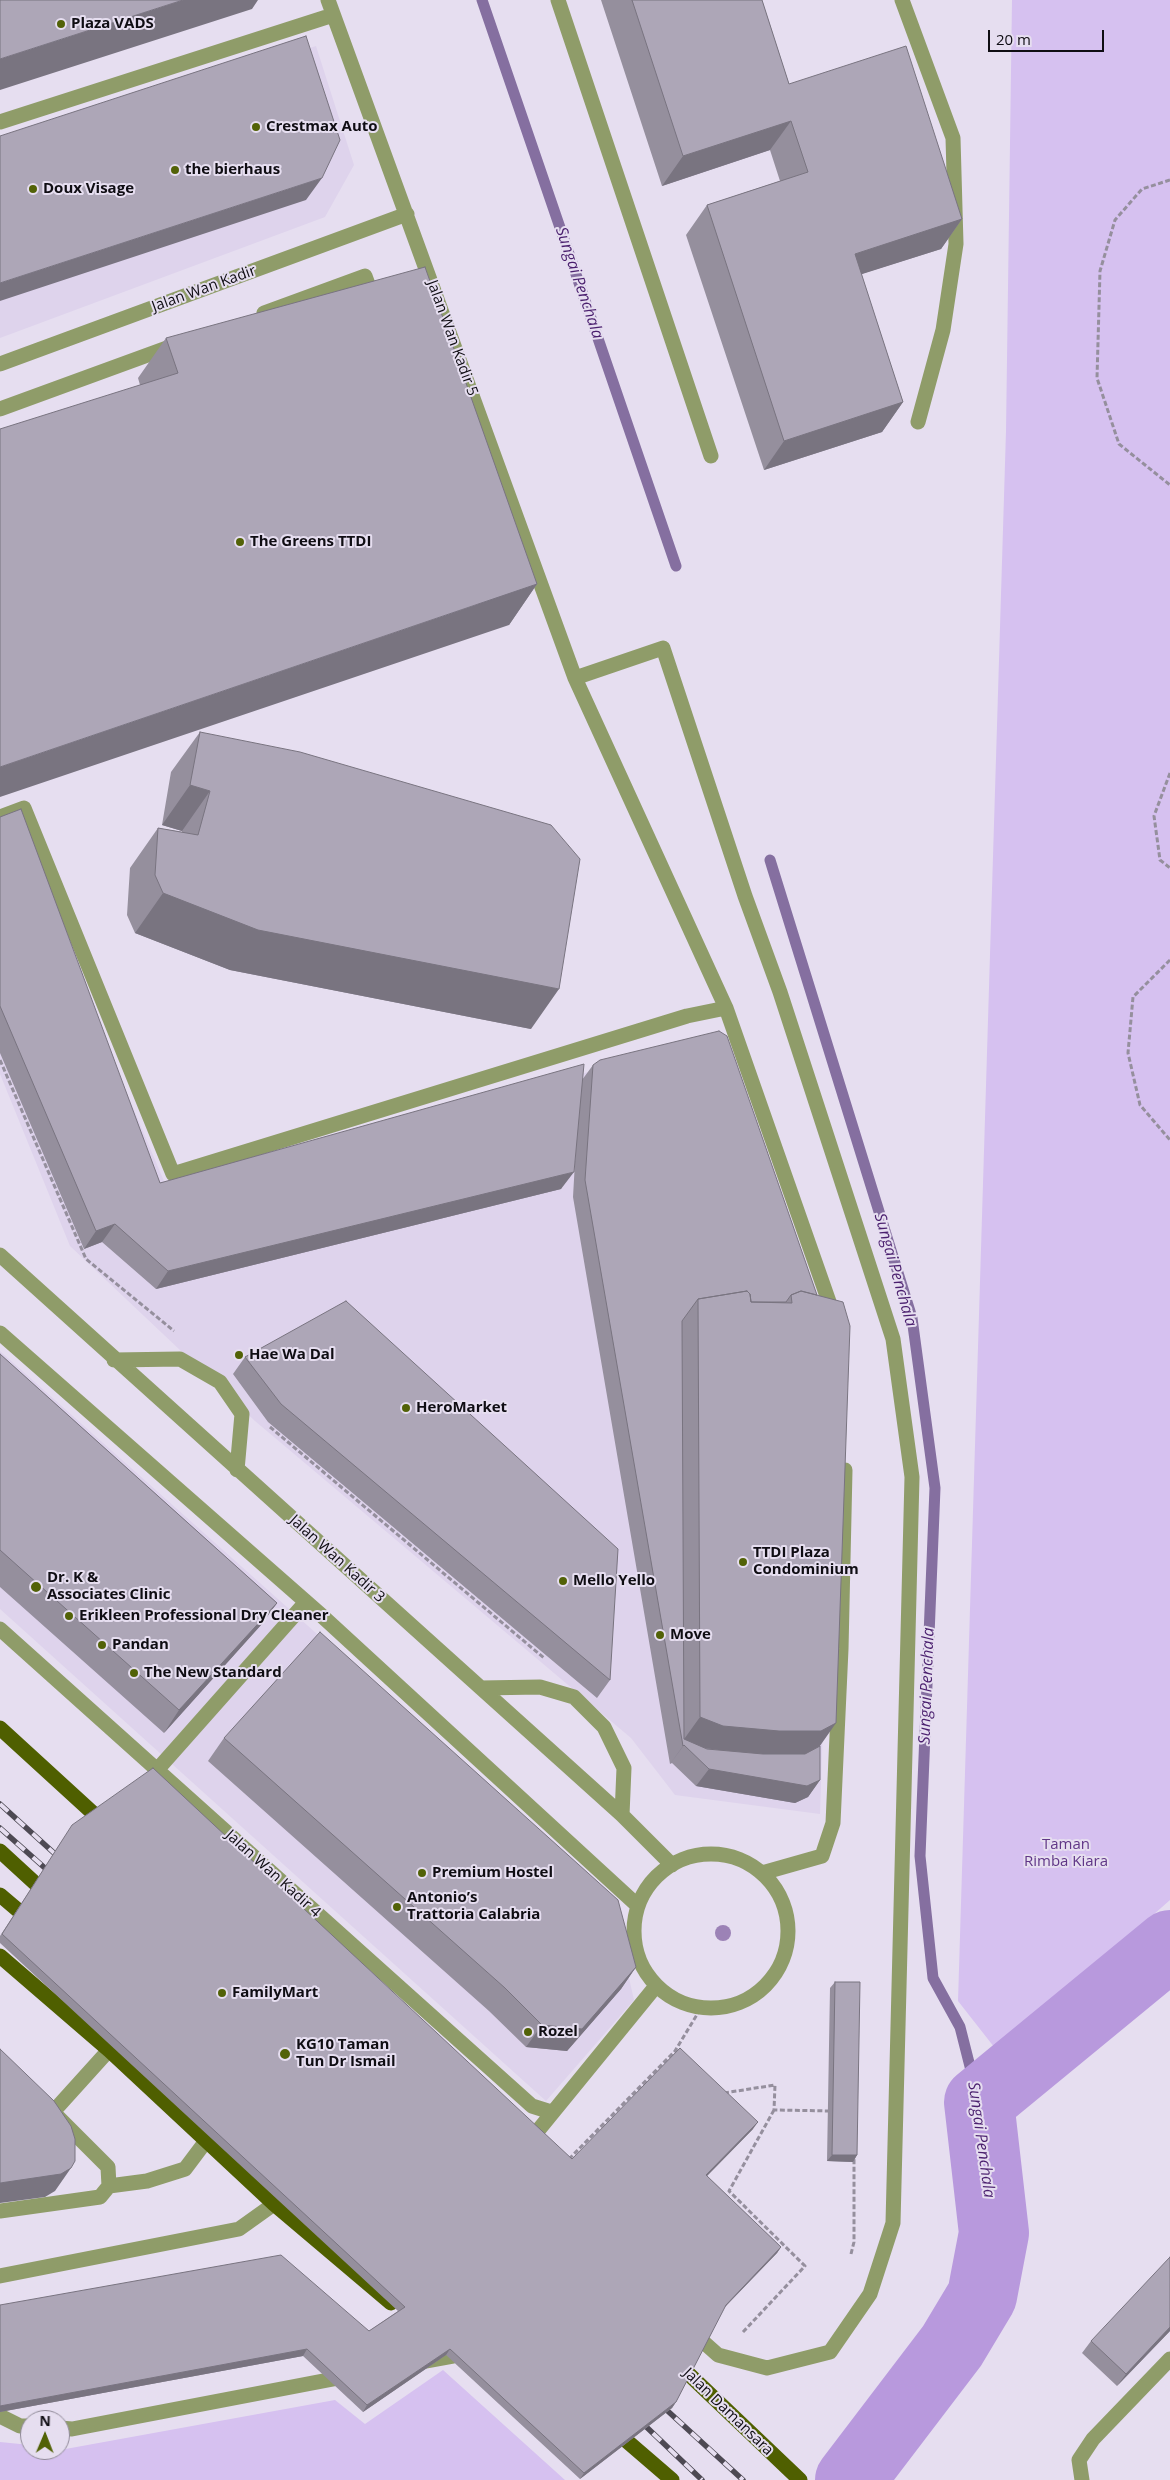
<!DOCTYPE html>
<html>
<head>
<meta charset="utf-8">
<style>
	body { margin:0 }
	#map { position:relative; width:1170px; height:2480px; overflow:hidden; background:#e6def0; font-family:"Open Sans",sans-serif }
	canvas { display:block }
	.north { position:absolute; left:20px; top:2410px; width:50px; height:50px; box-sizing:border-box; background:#e6def0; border:1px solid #908a98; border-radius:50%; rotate:1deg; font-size:14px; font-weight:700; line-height:20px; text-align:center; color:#0f0d13 }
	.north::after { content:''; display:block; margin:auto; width:18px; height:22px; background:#526207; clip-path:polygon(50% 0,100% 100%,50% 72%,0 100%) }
	.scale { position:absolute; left:988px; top:30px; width:116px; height:22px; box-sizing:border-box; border:2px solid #0f0d13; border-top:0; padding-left:6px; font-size:15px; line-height:18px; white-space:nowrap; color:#0f0d13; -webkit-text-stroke:4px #e6def0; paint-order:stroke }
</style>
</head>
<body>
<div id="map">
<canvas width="1170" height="2480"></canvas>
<div class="north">N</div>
<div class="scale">20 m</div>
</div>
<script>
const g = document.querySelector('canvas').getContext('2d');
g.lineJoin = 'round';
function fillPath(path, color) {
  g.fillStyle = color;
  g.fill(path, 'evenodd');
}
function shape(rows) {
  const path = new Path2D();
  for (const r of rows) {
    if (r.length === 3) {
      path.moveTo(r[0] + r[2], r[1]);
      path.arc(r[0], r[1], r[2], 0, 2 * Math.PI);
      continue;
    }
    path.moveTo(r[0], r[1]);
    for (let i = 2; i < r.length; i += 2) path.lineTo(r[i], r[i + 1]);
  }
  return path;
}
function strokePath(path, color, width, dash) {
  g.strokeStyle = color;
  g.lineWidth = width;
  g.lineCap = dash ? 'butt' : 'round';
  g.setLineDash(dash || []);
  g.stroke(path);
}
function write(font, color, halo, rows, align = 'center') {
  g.font = font + ' "Open Sans",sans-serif';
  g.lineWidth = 4;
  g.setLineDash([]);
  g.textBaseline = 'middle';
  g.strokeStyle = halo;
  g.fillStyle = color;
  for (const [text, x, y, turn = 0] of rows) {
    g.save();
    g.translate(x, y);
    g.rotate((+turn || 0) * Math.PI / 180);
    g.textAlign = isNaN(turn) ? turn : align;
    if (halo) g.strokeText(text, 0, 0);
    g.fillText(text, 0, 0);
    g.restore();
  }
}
fillPath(shape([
	[316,46,354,165,325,217,0,338,0,147],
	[12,821,169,1193,713,1036,835,1363,820,1814,675,1795,631,1738,255,1421,70,1246,0,1074,0,826],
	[0,1351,335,1650,612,1903,634,2000,546,2101,0,1609]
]), '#ded3ec');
fillPath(shape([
	[1012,0,1170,0,1170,1900,998,2052,958,2001,1006,431],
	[443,2370,565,2480,0,2480,0,2442,30,2445,30,2450,60,2450,335,2400,365,2424]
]), '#d6c1f0');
strokePath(shape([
	[482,0,676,566],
	[770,860,912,1318,935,1488,920,1856,933,1978,960,2027,979,2102]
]), '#856fa0', 11);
strokePath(shape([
	[850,2480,952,2346,982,2296,994,2233,979,2102,1170,1945]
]), '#b899dd', 70);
strokePath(shape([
	[1170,180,1142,189,1115,220,1100,271,1097,378,1119,444,1170,485],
	[1170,773,1154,816,1160,860,1170,868],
	[1170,960,1133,997,1128,1053,1140,1105,1170,1140],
	[0,1060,86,1259,174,1331],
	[270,1427,544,1658],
	[724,2093,775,2085,774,2110,832,2111],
	[569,2159,675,2051,701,2008],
	[851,2254,854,2242,854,2158],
	[743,2332,805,2266,729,2191,774,2110]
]), '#958f9d', 3, [5, 2.5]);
strokePath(shape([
	[328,0,575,678,726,1008,834,1316],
	[558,0,711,456],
	[902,0,953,138,956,244,943,330,918,422],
	[0,122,333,15],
	[264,313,365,276,374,301],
	[0,364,407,214],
	[0,409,175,345],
	[575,678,663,648,745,896,780,992,893,1339,912,1477,893,2223,870,2294,830,2352,767,2368,718,2355,691,2331],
	[0,817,24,808,173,1174,687,1016,726,1008],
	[0,1255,622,1815,672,1865],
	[0,1333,321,1615,638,1906],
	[114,1360,180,1359,220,1382,242,1414,237,1470],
	[0,1629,532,2106,551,2112],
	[481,1688,540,1687,574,1697,604,1727,624,1768,622,1815],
	[157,1770,306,1602],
	[711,1931,77],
	[762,1873,822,1856,833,1823,841,1649,845,1470],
	[53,2112,109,2050],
	[527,2144,656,1986],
	[109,2186,147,2181,185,2169,206,2141],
	[0,2211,100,2197,109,2186,108,2167,58,2117],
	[0,2276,239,2229,274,2204],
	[420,2362,453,2356],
	[0,2416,20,2426,30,2426],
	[60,2428,72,2429,349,2376],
	[1082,2480,1079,2460,1093,2439,1170,2359]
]), '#8f9c69', 15);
strokePath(shape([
	[0,1728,106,1825],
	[0,1851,49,1896],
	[0,1895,33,1923],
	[0,1956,109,2050,274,2204,391,2303],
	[676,2362,800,2480],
	[614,2430,672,2480]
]), '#4f5f00', 15);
const rail = shape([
	[0,1804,65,1863],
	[0,1828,55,1877],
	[659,2403,743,2480],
	[637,2418,702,2480]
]);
strokePath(rail, '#4d4953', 5.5);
strokePath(rail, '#e6def0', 4, [11]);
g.fillStyle = '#9c82b6';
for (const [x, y] of [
	[723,1933]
]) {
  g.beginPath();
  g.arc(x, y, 8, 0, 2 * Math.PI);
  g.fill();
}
fillPath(shape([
	[601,0,762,0,789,84,962,219,941,249,861,274,903,402,882,432,764,470,686,235,707,205,780,181,770,150,662,186],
	[166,338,537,584,509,625,140,385,138,378],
	[200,732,531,1029,230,970,135,933,127,915,130,868,158,828,182,832,182,831,162,825,171,772],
	[0,817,160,1183,582,1080,593,1065,817,1295,820,1780,808,1797,795,1803,696,1786,672,1763,670,1764,573,1197,576,1144,561,1189,156,1289,102,1242,84,1249,0,1053],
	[0,1354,277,1603,261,1625,164,1733,0,1587],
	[245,1357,610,1680,597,1698,268,1422,233,1374],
	[224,1738,636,1967,621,1989,567,2051,526,2047,489,2011,208,1761],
	[68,1832,572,2159,753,2129,707,2176,781,2247,777,2253,724,2308,676,2402,672,2408,580,2479,446,2355,363,2412,303,2356,0,2412,0,2305,369,2331,398,2311,0,1943,0,1936],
	[835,1982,857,2155,853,2162,827,2161,830,1988],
	[1170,2331,1117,2386,1082,2353,1091,2341]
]), '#958f9d');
fillPath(shape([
	[183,0,258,0,252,9,0,90,0,59],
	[791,121,770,150,662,186,683,156],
	[322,178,306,200,0,301,0,283],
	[962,219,941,249,834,283,855,254],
	[903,402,882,432,764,470,784,441],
	[537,584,509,625,0,797,0,767],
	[190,785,210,791,182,831,162,825],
	[163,893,559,989,531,1029,230,970,135,933],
	[574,1172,561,1189,156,1289,168,1271],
	[115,1224,102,1242,84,1249,96,1231],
	[277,1603,261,1625,164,1733,179,1710],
	[700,1717,836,1723,808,1763,684,1745,670,1764,683,1746,682,1742],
	[709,1769,820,1780,808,1797,795,1803,696,1786],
	[636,1967,621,1989,567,2051,526,2047,542,2025],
	[758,2122,753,2129,702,2181,706,2175],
	[832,2155,857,2155,853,2162,827,2161],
	[71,2168,55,2191,45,2197,0,2203,0,2183],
	[781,2247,777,2253,721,2311,726,2305],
	[1170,2327,1170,2331,1117,2386,1126,2374],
	[307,2349,303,2356,0,2412,0,2406],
	[450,2349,446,2355,363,2412,367,2405],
	[676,2402,672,2408,580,2479,584,2473]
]), '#797480');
const building = shape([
	[0,0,183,0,0,59,0,0],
	[632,0,762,0,789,84,906,46,962,219,855,254,903,402,784,441,707,205,808,172,791,121,683,156,632,0],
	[306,36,340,140,322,178,0,283,0,136,306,36],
	[425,267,537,584,0,767,0,429,178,373,166,338,425,267],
	[200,732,300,752,551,825,580,859,559,989,258,930,163,893,155,875,158,828,198,835,210,791,190,785,200,732],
	[21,809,160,1183,584,1064,574,1172,168,1271,115,1224,96,1231,0,1006,0,817,21,809],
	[719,1031,727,1036,817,1295,801,1291,791,1295,786,1302,751,1302,750,1294,747,1291,698,1299,682,1321,684,1739,707,1749,763,1754,805,1754,820,1746,820,1780,807,1786,709,1769,684,1745,683,1746,585,1180,593,1065,600,1060,719,1031],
	[747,1291,750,1294,751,1302,792,1303,791,1295,801,1291,843,1302,850,1326,836,1723,821,1731,779,1731,723,1726,700,1717,698,1299,747,1291],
	[346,1301,618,1549,610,1680,281,1404,245,1357,346,1301],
	[0,1354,277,1603,179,1710,0,1550,0,1354],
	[320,1632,618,1900,636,1967,582,2029,542,2025,505,1988,224,1738,320,1632],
	[153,1768,572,2159,680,2048,758,2122,706,2175,781,2247,726,2305,676,2402,584,2473,450,2349,367,2405,307,2349,0,2406,0,2305,281,2255,369,2331,405,2307,2,1934,72,1825,153,1768],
	[835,1982,860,1982,857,2155,832,2155,835,1982],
	[0,2049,54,2101,71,2126,75,2139,75,2161,71,2168,61,2174,0,2183,0,2049],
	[1170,2257,1170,2327,1126,2374,1091,2341,1170,2257]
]);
fillPath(building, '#ada6b7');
strokePath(building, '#797480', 1);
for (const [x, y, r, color] of [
	[61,24,5,"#526207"],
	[256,127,5,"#526207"],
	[175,170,5,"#526207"],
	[33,189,5,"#526207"],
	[240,542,5,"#526207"],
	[239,1355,5,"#526207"],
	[406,1408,5,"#526207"],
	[743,1562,5,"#526207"],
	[563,1581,5,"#526207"],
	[36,1587,6,"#526207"],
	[69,1616,5,"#526207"],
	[660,1635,5,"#526207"],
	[102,1645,5,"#526207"],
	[134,1673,5,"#526207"],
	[422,1873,5,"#526207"],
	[397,1907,5,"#526207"],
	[222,1993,5,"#526207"],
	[528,2032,5,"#526207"],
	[285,2054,6,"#526207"]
]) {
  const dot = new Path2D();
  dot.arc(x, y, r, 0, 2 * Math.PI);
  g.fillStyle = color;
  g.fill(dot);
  strokePath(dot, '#e6def0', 2);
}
write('bold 15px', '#0f0d13', '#e6def0', [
	["Plaza VADS",71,24],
	["Crestmax Auto",266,127],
	["the bierhaus",185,170],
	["Doux Visage",43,189],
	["The Greens TTDI",250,542],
	["Hae Wa Dal",249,1355],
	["HeroMarket",416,1408],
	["TTDI Plaza",753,1553],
	["Condominium",753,1570],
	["Dr. K &",47,1578],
	["Associates Clinic",47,1595],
	["Mello Yello",573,1581],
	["Erikleen Professional Dry Cleaner",79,1616],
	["Move",670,1635],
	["Pandan",112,1645],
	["The New Standard",144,1673],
	["Premium Hostel",432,1873],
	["Antonio’s",407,1898],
	["Trattoria Calabria",407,1915],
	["FamilyMart",232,1993],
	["Rozel",538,2032],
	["KG10 Taman",296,2045],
	["Tun Dr Ismail",296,2062]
], 'left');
write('15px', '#0f0d13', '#e6def0', [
	["Jalan Wan Kadir",204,289,-20],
	["Jalan Wan Kadir 5",452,338,70],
	["Jalan Wan Kadir 3",337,1559,42],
	["Jalan Wan Kadir 4",273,1874,42],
	["Jalan Damansara",728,2412,44]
]);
write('15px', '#603687', '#e6def0', [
	["Taman",1066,1845],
	["Rimba Kiara",1066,1862]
]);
write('italic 16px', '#4a1f6e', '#e6def0', [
	["Sungai Penchala",579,283,71],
	["Sungai Penchala",895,1270,74],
	["Sungai Penchala",927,1686,-88],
	["Sungai Penchala",981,2140,82]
]);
</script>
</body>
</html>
